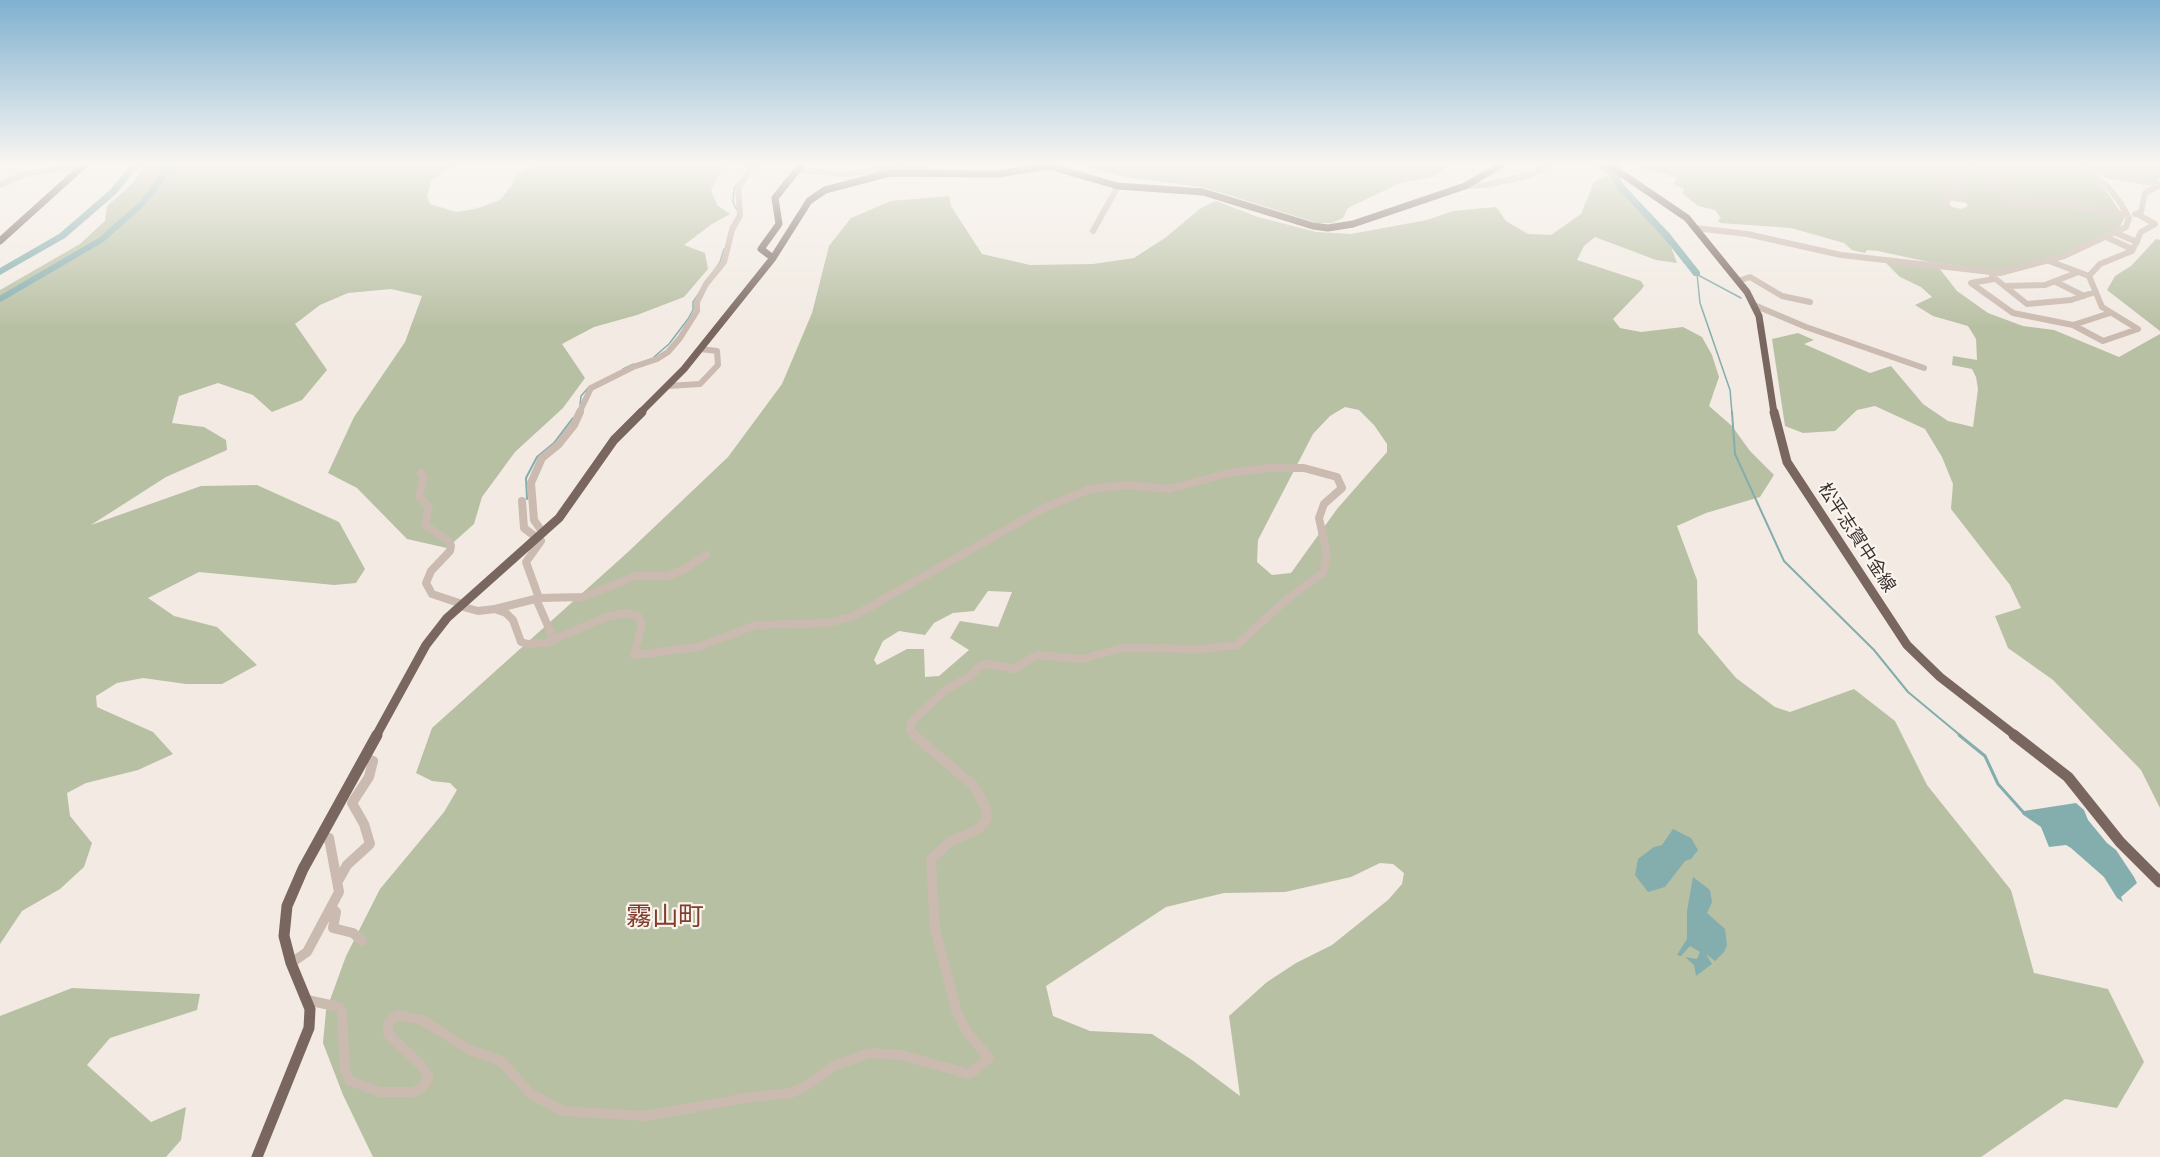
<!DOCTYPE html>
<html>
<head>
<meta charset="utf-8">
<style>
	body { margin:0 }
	canvas { display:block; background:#f2eae3 }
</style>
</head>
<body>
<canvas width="2160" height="1157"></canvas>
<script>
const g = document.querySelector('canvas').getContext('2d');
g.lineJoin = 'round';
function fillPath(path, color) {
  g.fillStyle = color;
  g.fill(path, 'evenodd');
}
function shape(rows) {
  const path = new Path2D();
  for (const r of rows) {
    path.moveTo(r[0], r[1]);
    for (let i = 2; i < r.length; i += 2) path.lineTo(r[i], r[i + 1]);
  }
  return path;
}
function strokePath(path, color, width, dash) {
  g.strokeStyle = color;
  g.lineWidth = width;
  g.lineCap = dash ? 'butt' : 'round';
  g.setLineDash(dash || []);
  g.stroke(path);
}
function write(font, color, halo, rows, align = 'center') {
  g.font = font + ' "Varela Round","Noto Sans JP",sans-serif';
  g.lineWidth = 4.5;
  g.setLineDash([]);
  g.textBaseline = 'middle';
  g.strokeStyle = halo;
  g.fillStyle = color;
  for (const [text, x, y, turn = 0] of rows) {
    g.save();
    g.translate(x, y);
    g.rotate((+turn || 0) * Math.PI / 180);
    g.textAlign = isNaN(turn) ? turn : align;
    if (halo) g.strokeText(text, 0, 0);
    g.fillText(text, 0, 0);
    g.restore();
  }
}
fillPath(shape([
	[147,165,453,165,431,181,427,196,430,204,456,212,475,209,500,200,512,185,516,176,525,169,545,165,724,165,711,190,717,205,730,214,712,224,684,245,705,253,708,269,684,297,637,315,594,327,562,344,585,378,563,408,515,452,482,497,474,524,447,548,407,539,357,488,328,473,354,417,405,342,422,296,391,289,348,293,320,305,295,324,327,370,302,400,272,412,253,395,218,383,179,396,172,423,204,427,226,440,227,450,166,477,91,525,201,486,257,485,339,522,365,569,356,583,334,585,199,572,148,598,174,616,217,627,257,665,222,684,186,684,143,678,117,683,96,696,97,707,153,732,173,754,138,770,86,783,67,793,70,816,92,843,84,867,60,889,22,911,0,944,0,290,80,244,105,221,107,206,131,185],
	[1083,165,1445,165,1443,171,1431,177,1400,183,1348,208,1343,218,1332,223,1317,223,1206,188,1120,176],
	[1635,165,1968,165,1978,171,1979,176,1960,174,1946,178,1959,191,1944,200,1952,207,1961,209,1968,206,1966,203,1949,200,1963,192,1950,178,1962,175,1990,180,1997,186,2003,197,2017,202,2072,207,2124,215,2124,219,2119,228,2060,255,1998,271,1929,262,1878,251,1867,250,1865,253,1852,250,1844,243,1791,228,1720,223,1718,220,1721,218,1715,210,1698,206,1683,194,1684,189,1673,184,1677,178],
	[1971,165,2076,165,2103,187,2122,214,2009,198],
	[2083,165,2160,165,2160,178,2157,179,2160,182,2154,186,2108,179],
	[1606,176,1622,182,1670,244,1677,263,1656,260,1595,237,1584,246,1577,260,1641,281,1644,286,1641,290,1613,319,1620,328,1641,332,1683,327,1702,337,1712,355,1719,377,1709,406,1732,426,1750,451,1774,475,1760,497,1706,513,1677,526,1697,580,1698,633,1736,678,1775,707,1790,712,1854,689,1895,721,1927,785,2011,890,2034,973,2108,989,2144,1062,2117,1108,2065,1099,1981,1157,373,1157,343,1095,323,1043,326,1011,346,956,380,889,444,812,457,790,450,783,432,781,416,773,432,728,628,552,728,457,782,384,812,313,829,246,851,218,891,201,949,196,951,206,982,254,1030,265,1093,264,1134,258,1165,238,1201,208,1216,201,1258,217,1316,232,1351,234,1427,220,1453,211,1496,207,1506,221,1528,234,1551,235,1581,214,1594,182],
	[1345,407,1359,410,1374,425,1387,444,1387,452,1337,509,1291,573,1272,575,1257,562,1258,540,1313,434,1330,416],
	[988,591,1012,592,998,627,960,621,950,638,969,650,939,676,925,677,924,649,907,649,877,665,874,660,883,641,899,631,925,635,934,623,953,613,974,611],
	[1380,863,1393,864,1404,873,1402,884,1388,900,1332,945,1296,963,1267,982,1229,1016,1240,1096,1192,1060,1152,1034,1090,1031,1053,1016,1046,986,1166,907,1224,893,1285,892,1351,877],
	[2156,239,2160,240,2160,331,2107,290,2115,276,2131,266],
	[1884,261,1939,268,1957,291,1988,313,2023,326,2054,330,2119,357,2160,334,2160,808,2141,770,2053,680,2008,648,1995,616,2021,608,2010,585,1951,509,1953,484,1942,457,1925,429,1875,406,1857,410,1835,431,1803,433,1785,426,1772,339,1798,333,1814,340,1804,344,1870,373,1891,366,1923,404,1948,421,1973,427,1978,389,1976,377,1972,369,1952,365,1953,356,1977,360,1976,339,1968,326,1933,316,1915,305,1932,297,1921,287,1900,277],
	[72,988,200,994,197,1010,110,1038,87,1065,151,1122,186,1107,181,1140,166,1157,0,1157,0,1016]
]), '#b8c0a4');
fillPath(shape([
	[2076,803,2084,810,2088,820,2107,843,2116,850,2134,877,2137,883,2121,897,2123,902,2117,898,2104,877,2071,848,2066,845,2049,847,2041,827,2022,814,2024,811],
	[1673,829,1691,838,1698,850,1691,859,1685,861,1665,887,1648,892,1635,875,1638,859,1654,847,1662,845],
	[1693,877,1710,890,1712,902,1707,913,1725,929,1727,945,1724,952,1715,961,1706,954,1712,964,1696,976,1694,965,1685,957,1697,959,1700,952,1690,946,1681,956,1677,955,1687,939,1687,911]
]), '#84adad');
strokePath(shape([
	[737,210,733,202,734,188,738,183],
	[727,241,731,226],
	[1697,274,1700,303,1730,390,1732,413],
	[1698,275,1741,298],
	[654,357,669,344,688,319,693,310,693,302,720,262,724,249],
	[623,369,634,364],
	[580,405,581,396,589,387]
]), '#84adad', 1.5);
strokePath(shape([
	[1732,412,1735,454,1784,561,1874,650,1908,692,1961,736],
	[527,499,526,478,537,457,554,443,573,418]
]), '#84adad', 2);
strokePath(shape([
	[1959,735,1985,756,1998,784,2024,813]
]), '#84adad', 3);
strokePath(shape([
	[0,299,101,240,143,203,171,165]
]), '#84adad', 6);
fillPath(shape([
	[131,165,140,165,116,194,65,238,0,275,0,268,59,234,110,190,131,165],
	[1597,165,1606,165,1620,176,1622,183,1670,234,1700,272,1700,276,1694,276,1664,238,1615,186,1613,179,1597,165]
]), '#84adad');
strokePath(shape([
	[1970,165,1981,173,1980,176],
	[799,170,845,174,899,167,941,172],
	[0,185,27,173,82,167],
	[1465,186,1485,185,1531,175,1549,165],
	[1947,203,1947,199,1961,193,1948,177,1968,175,1990,179,1999,186,2005,197,2018,202,2065,205,2127,215],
	[2135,214,2141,212,2145,193,2160,185],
	[1696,228,1747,234,1841,255,2000,273,2064,256,2126,227,2129,218,2120,202,2106,185,2081,165],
	[1093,231,1118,186],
	[2116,233,2137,242],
	[2106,237,2132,249],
	[2049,261,2089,276],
	[1992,276,2027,304,2071,300,2095,292],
	[2089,276,2100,264,2132,251,2141,232,2155,224,2137,214],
	[1994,279,1971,283,2013,313,2073,325,2103,341,2138,329,2102,307,2089,276],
	[1738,281,1750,277,1782,296,1810,302],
	[2056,282,2084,296],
	[2005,286,2045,285,2076,273],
	[1754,305,1806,327,1924,368],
	[2073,325,2110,313],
	[668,386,700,384,718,365,717,351,700,349],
	[579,413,591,388,633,367,657,359,668,352,680,338,697,311,697,302,706,284,724,262,732,230,740,215,738,188,753,165]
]), '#cabaaf', 6);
strokePath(shape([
	[421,473,424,478,419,497,429,507,425,525,449,541,451,546,450,551,431,571,426,583,432,594,462,604],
	[522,501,524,528,541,541,526,562,539,598,537,601,554,640],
	[543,533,534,520,531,483,542,458,558,445,574,425,580,412],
	[460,606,478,611,495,609,506,613,513,620,521,642,528,644,546,643,606,617,624,613,638,616,642,624,634,655,698,647,756,625,827,623,854,616,1044,508,1090,489,1126,485,1169,489,1229,473,1268,468,1304,468,1337,477,1342,488,1324,504,1319,518,1327,555,1323,573,1287,599,1237,645,1201,649,1122,648,1082,659,1037,655,1014,669,988,664,980,666,969,677,947,689,912,721,910,731,916,736],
	[495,609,539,598,583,597,636,576,668,576,687,568,706,555]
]), '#cabaaf', 8);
strokePath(shape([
	[338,881,347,865,370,844,364,824,352,803,369,777,373,761,364,758],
	[332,908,336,912,333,928,353,933,362,941],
	[291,963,307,952,339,892,329,838,321,838],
	[307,1000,339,1007,342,1012,345,1071,350,1081,381,1092,412,1092,422,1088,429,1077,421,1065,388,1034,388,1023,397,1015,422,1020,470,1050,501,1061,531,1094,563,1111,645,1116,752,1097,791,1093,811,1083,833,1066,870,1053,901,1055,969,1074,989,1058,967,1032,957,1013,935,929,931,859,951,841,977,830,987,819,986,808,974,786,914,735]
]), '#cabaaf', 10);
strokePath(shape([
	[1609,165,1687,218,1747,292,1759,316,1774,413],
	[0,241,84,165],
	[773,258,761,249,779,224,775,198,801,165],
	[640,413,684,369,773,258,809,201,825,190,890,173,998,174,1049,166,1118,186,1203,192,1313,226,1328,228,1353,224,1465,186,1501,165]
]), '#79675f', 7);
strokePath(shape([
	[1774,412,1787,462,1907,645,1940,677,2016,736],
	[376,736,426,645,447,618,559,518,614,440,642,412]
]), '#79675f', 9);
strokePath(shape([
	[2014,735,2068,777,2120,842,2160,882],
	[257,1157,309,1028,310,1009,291,963,284,936,287,906,303,869,377,735]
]), '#79675f', 11);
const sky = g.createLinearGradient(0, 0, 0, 327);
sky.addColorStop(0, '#80b1d0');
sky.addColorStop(0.5, '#f9f6f2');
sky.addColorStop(1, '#f9f6f200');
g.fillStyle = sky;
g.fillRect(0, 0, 2160, 327);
write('18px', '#39302d', '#faf4ef', [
	["松平志賀中金線",1856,538,57]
]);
write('26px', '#813d2d', '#faf4ef', [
	["霧山町",665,918]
]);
</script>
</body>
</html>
